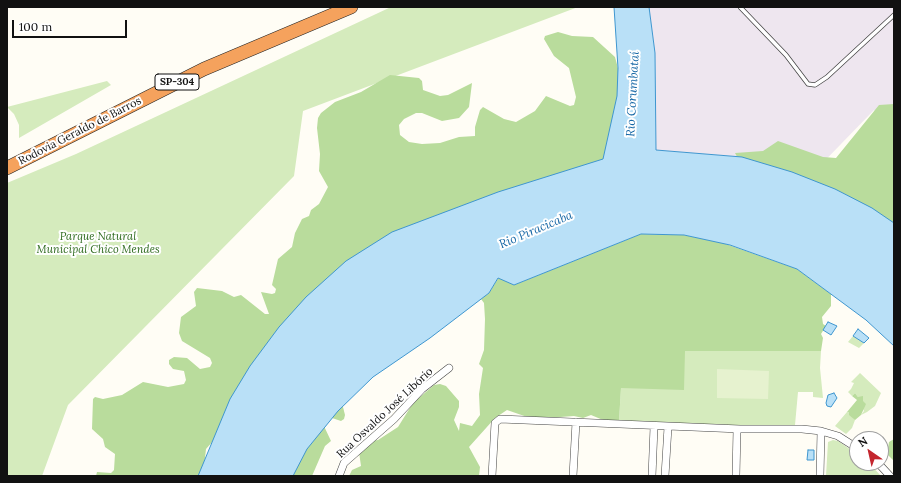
<!DOCTYPE html>
<html>
<head>
<meta charset="utf-8">
<style>
	body { margin:0 }
	#map { position:relative; width:901px; height:483px; overflow:hidden; background:#fffdf5; font-family:Lora,serif }
	canvas { display:block }
	.frame { position:absolute; inset:0; border:8px solid #111; pointer-events:none }
	.north { position:absolute; left:849px; top:431px; width:40px; height:40px; box-sizing:border-box; background:#fff; border:1px solid #a0a0a0; border-radius:50%; rotate:326deg; font-size:11px; font-weight:700; line-height:16px; text-align:center; color:#111 }
	.north::after { content:''; display:block; margin:auto; width:14px; height:18px; background:#c4262e; clip-path:polygon(50% 0,100% 100%,50% 72%,0 100%) }
	.scale { position:absolute; left:12px; top:20px; width:115px; height:18px; box-sizing:border-box; border:2px solid #111; border-top:0; padding-left:5px; font-size:12px; line-height:14px; white-space:nowrap; color:#111; -webkit-text-stroke:3px #fff; paint-order:stroke }
</style>
</head>
<body>
<div id="map">
<canvas width="901" height="483"></canvas>
<div class="frame"></div>
<div class="north">N</div>
<div class="scale">100 m</div>
</div>
<script>
const g = document.querySelector('canvas').getContext('2d');
g.lineJoin = 'round';
function fillPath(path, color) {
  g.fillStyle = color;
  g.fill(path, 'evenodd');
}
function shape(rows) {
  const path = new Path2D();
  for (const r of rows) {
    path.moveTo(r[0], r[1]);
    for (let i = 2; i < r.length; i += 2) path.lineTo(r[i], r[i + 1]);
  }
  return path;
}
function strokePath(path, color, width, dash) {
  g.strokeStyle = color;
  g.lineWidth = width;
  g.lineCap = dash ? 'butt' : 'round';
  g.setLineDash(dash || []);
  g.stroke(path);
}
function write(font, color, halo, rows, align = 'center') {
  g.font = font + ' Lora,serif';
  g.lineWidth = 4;
  g.setLineDash([]);
  g.textBaseline = 'middle';
  g.strokeStyle = halo;
  g.fillStyle = color;
  for (const [text, x, y, turn = 0] of rows) {
    g.save();
    g.translate(x, y);
    g.rotate((+turn || 0) * Math.PI / 180);
    g.textAlign = isNaN(turn) ? turn : align;
    if (halo) g.strokeText(text, 0, 0);
    g.fillText(text, 0, 0);
    g.restore();
  }
}
fillPath(shape([
	[649,7,894,7,894,131,874,110,808,178,742,157,656,150,655,53]
]), '#eee6ef');
fillPath(shape([
	[391,7,578,7,303,111,294,176,68,405,42,476,7,476,7,183,76,154],
	[107,81,111,85,19,138,19,125,14,114,7,107],
	[853,336,864,343,859,348,848,342],
	[685,351,821,351,820,368,823,398,813,397,813,392,798,392,795,425,730,425,619,421,621,388],
	[860,373,881,393,875,406,867,412,861,415,864,411,858,397,855,393,852,396,848,392,851,389,854,383,851,382],
	[847,412,849,412,855,420,852,428,846,434,835,426],
	[833,440,838,441,857,454,857,463,869,463,881,476,826,476,828,442]
]), '#d5ebbd');
fillPath(shape([
	[558,32,572,36,593,37,615,57,623,87,605,160,229,423,206,449,203,476,96,476,97,472,111,473,114,470,115,454,105,447,103,439,92,429,93,399,95,397,103,399,122,395,143,382,168,387,184,384,186,380,184,371,173,369,169,364,169,360,174,357,187,358,200,369,210,367,212,363,210,358,182,341,179,333,181,317,196,306,194,292,197,288,222,291,234,297,241,295,265,314,269,314,261,292,272,294,275,293,276,289,272,285,278,259,292,247,295,233,302,219,309,216,311,210,319,204,328,187,319,171,320,154,317,128,318,118,321,113,335,102,361,92,390,75,419,78,422,81,423,90,440,96,448,95,472,83,469,107,459,118,442,121,422,113,416,113,404,119,399,125,400,135,409,142,422,144,440,143,459,137,475,136,475,127,480,110,483,107,504,119,516,122,535,111,546,96,570,106,574,105,576,97,569,68,554,56,544,39,545,36],
	[894,104,894,250,740,162,735,153,763,151,778,141,823,157,836,158,879,105],
	[641,234,684,235,723,243,797,269,831,294,831,306,822,317,823,324,826,326,821,334,823,338,821,351,685,351,684,390,621,388,619,421,603,420,591,415,583,418,574,416,533,419,507,410,495,418,469,447,480,467,479,476,349,476,352,470,361,466,359,452,371,441,378,440,398,427,413,403,434,385,440,384,446,386,459,401,459,407,454,420,459,431,460,423,472,426,480,415,479,394,483,368,479,364,484,350,485,319,484,303,481,299,489,293,499,277,514,285],
	[343,387,350,387,342,403,345,415,344,419,341,421,329,417,325,419,323,424,331,441,325,446,312,476,284,476,294,445,331,395],
	[855,393,858,397,863,396,863,401,866,404,861,415,855,420,849,415,849,412,847,412,857,400,852,396],
	[894,439,894,461,887,454,889,442]
]), '#b9dc9c');
fillPath(shape([
	[717,369,769,371,768,399,717,398]
]), '#e6f2cf');
const water = shape([
	[614,7,649,7,655,53,656,150,742,157,792,172,835,189,872,208,894,223,894,346,866,320,797,269,730,245,684,235,641,234,514,285,498,278,489,293,430,338,373,377,338,411,307,449,293,476,198,476,230,399,250,366,279,327,306,297,346,261,392,232,498,192,603,159,617,96,618,68,614,7],
	[828,322,837,326,831,335,823,330,828,322],
	[858,329,869,338,864,343,853,336,858,329],
	[834,393,837,398,831,407,827,406,826,403,828,395,834,393],
	[808,450,814,450,814,460,807,460,808,450]
]);
fillPath(water, '#b9e0f7');
strokePath(water, '#3f96cf', 1);
const lane = shape([
	[740,7,786,55,808,84,815,85,827,77,894,15]
]);
const street = shape([
	[878,463,890,476],
	[339,476,344,463,394,419,422,389,449,368],
	[492,476,495,423,500,419,740,429,802,429,821,431,838,436,857,448],
	[573,476,576,422],
	[652,476,654,427],
	[665,476,668,427],
	[736,476,737,429],
	[820,476,821,431]
]);
const highway = shape([
	[7,168,204,69,351,7]
]);
strokePath(lane, '#444', 5);
strokePath(street, '#444', 8);
strokePath(highway, '#222', 14);
strokePath(lane, '#fff', 3.5);
strokePath(street, '#fff', 7);
strokePath(highway, '#f5a25d', 13);
for (const [x, y, w] of [
	[177,82,44]
]) {
  const box = new Path2D();
  box.roundRect(x - w / 2, y - 8, w, 16, 3);
  g.fillStyle = '#fff';
  g.fill(box);
  strokePath(box, '#111', 1);
}
write('bold 10px', '#111', null, [
	["SP-304",177,82]
]);
write('11px', '#111', '#fff', [
	["Rodovia Geraldo de Barros",80,131,-27],
	["Rua Osvaldo José Libório",385,413,-43]
]);
write('italic 11px', '#2f6b1f', '#fff', [
	["Parque Natural",98,237],
	["Municipal Chico Mendes",98,250]
]);
write('italic 12px', '#1768a6', '#fff', [
	["Rio Corumbataí",633,94,-87],
	["Rio Piracicaba",536,230,-23]
]);
</script>
</body>
</html>
